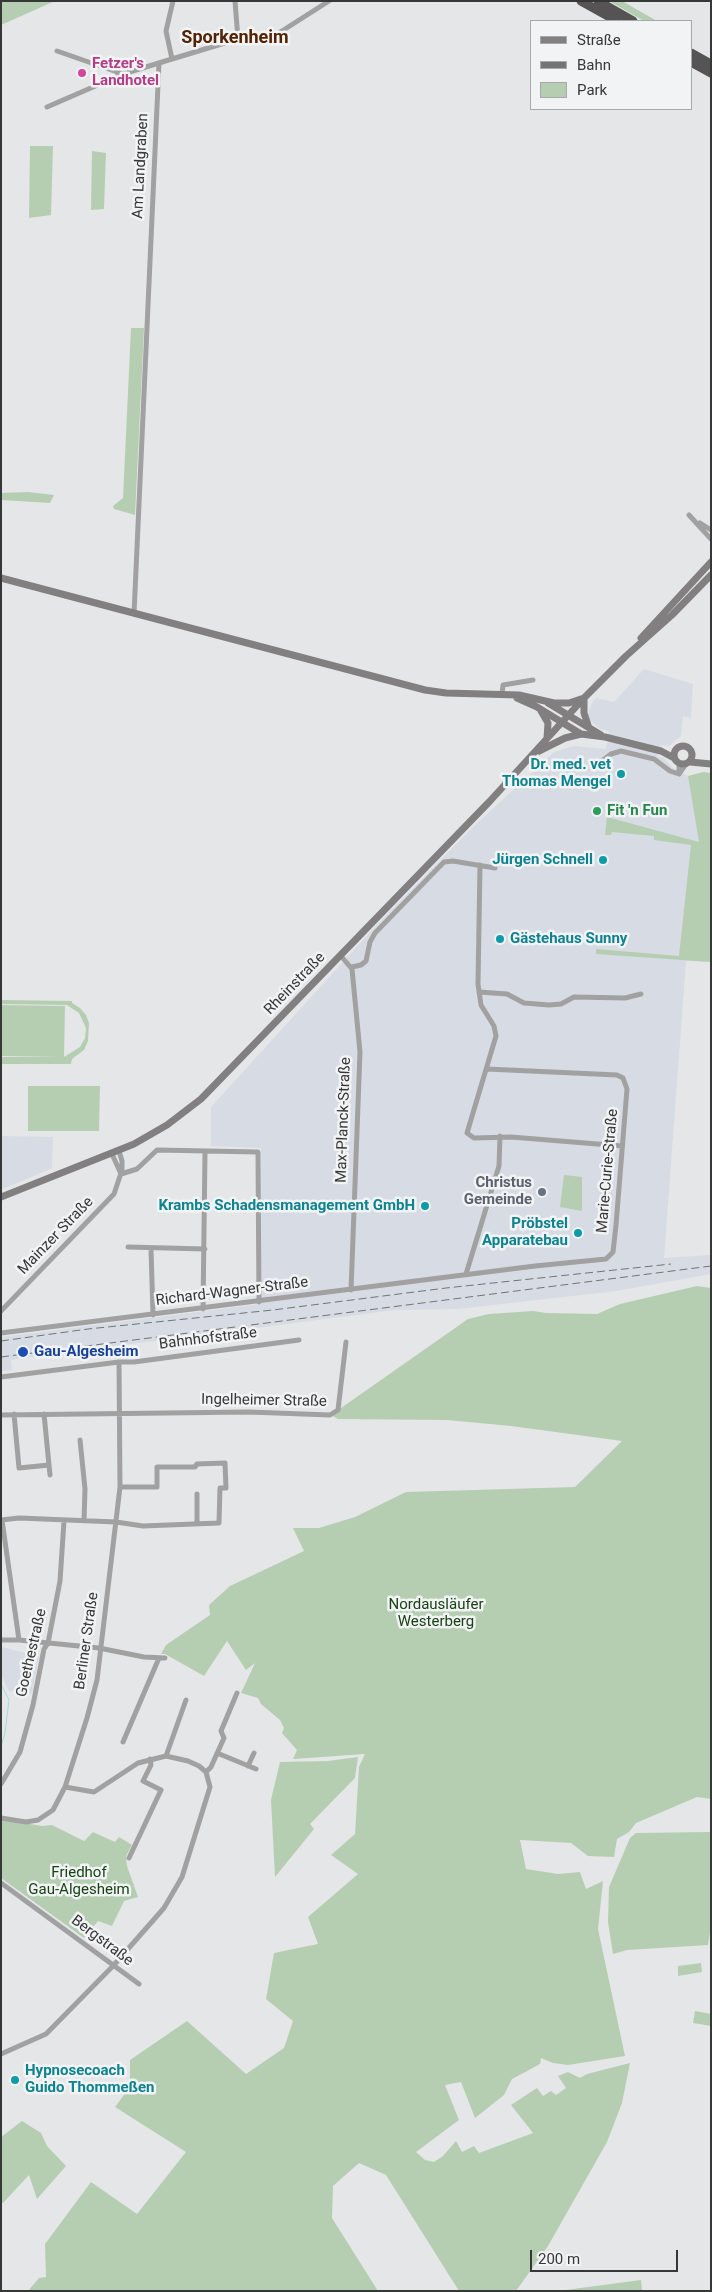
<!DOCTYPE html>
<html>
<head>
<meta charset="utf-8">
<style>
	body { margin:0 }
	#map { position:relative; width:712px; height:2292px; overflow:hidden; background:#e5e6e8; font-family:Roboto,sans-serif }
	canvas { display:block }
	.frame { position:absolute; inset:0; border:2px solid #363737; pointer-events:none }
	.legend { position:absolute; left:530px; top:20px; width:162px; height:90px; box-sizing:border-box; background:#f2f3f5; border:1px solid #a7a8a9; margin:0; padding:6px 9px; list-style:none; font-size:15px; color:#363737 }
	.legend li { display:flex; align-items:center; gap:10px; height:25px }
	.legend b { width:25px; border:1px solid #a7a8a9 }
	.scale { position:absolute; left:530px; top:2250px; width:148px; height:22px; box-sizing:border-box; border:2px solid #363737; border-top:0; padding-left:6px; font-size:15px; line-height:18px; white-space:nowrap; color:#363737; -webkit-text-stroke:4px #f2f3f5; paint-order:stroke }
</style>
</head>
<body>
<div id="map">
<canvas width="712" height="2292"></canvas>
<div class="frame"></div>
<ul class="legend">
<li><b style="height:6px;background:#817f7f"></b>Straße</li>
<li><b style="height:6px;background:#737475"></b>Bahn</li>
<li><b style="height:14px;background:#b5ceb2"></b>Park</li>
</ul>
<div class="scale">200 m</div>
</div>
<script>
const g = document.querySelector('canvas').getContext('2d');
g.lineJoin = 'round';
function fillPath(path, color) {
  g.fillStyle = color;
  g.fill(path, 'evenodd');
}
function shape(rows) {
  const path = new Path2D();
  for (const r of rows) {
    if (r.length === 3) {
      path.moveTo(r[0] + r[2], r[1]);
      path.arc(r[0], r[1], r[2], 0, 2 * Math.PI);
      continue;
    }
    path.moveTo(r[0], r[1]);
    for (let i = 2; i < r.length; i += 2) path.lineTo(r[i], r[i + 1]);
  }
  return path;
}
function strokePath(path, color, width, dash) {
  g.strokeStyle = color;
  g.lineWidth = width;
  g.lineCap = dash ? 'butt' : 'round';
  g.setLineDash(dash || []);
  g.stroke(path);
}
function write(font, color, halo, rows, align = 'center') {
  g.font = font + ' Roboto,sans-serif';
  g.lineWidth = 5;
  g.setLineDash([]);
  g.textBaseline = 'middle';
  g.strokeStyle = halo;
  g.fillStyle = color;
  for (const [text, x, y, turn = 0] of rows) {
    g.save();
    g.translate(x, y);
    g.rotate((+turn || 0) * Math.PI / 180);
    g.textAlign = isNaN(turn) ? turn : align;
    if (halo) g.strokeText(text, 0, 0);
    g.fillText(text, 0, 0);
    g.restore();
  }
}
fillPath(shape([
	[644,669,693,684,691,718,683,716,681,736,669,746,660,745,657,756,664,758,674,769,688,776,698,832,711,924,711,962,686,961,664,1258,711,1255,711,1274,616,1291,458,1309,395,1310,30,1357,11,1360,12,1370,1,1371,2,1337,260,1304,261,1148,211,1146,211,1107,373,929,472,828,554,752,574,746,606,749,609,731,600,729,590,720,588,715,592,703,596,698,614,702],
	[1,1136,53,1137,52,1168,1,1190],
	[1,1647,39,1656,32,1694,9,1691,1,1675]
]), '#d7dbe3');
fillPath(shape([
	[1,1,55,1,1,25],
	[609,1,622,1,657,21,644,21],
	[30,146,53,146,51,215,29,218],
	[92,151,106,153,104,209,91,210],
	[131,328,144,328,135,515,114,509,113,506,123,498],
	[28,492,54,495,50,503,1,500,1,493],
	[703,772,711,773,711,962,596,954,596,949,679,956,691,845,654,840,654,836,612,832,611,835,605,835,607,817,699,842,688,776],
	[1,1000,72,1001,72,1003,80,1008,86,1015,89,1023,88,1041,84,1050,72,1059,71,1064,1,1064,1,1057,60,1057,1,1056,1,1005,65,1006,64,1057,80,1047,85,1038,86,1028,79,1013,67,1005,1,1004],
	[28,1086,100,1086,99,1131,28,1131],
	[564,1175,582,1177,582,1211,560,1207],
	[697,1286,711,1288,711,1799,697,1797,636,1823,629,1832,617,1839,614,1857,588,1856,571,1843,520,1840,526,1869,558,1874,580,1872,586,1889,603,1881,598,1929,625,2056,568,2065,553,2063,541,2058,540,2064,512,2079,504,2095,475,2118,461,2082,445,2085,459,2120,416,2152,425,2160,434,2162,443,2156,456,2141,462,2152,474,2146,479,2153,533,2133,511,2105,537,2088,543,2096,551,2091,556,2095,566,2088,558,2076,568,2072,580,2078,587,2074,630,2063,622,2103,607,2142,548,2246,516,2291,459,2291,386,2175,359,2163,333,2186,332,2218,378,2291,28,2291,39,2278,46,2277,45,2244,91,2182,137,2214,186,2152,115,2107,130,2087,130,2060,187,2021,246,2074,284,2048,293,2021,266,1999,274,1953,318,1944,308,1917,358,1874,331,1855,355,1834,359,1767,365,1754,293,1759,297,1750,282,1733,284,1728,280,1720,261,1704,258,1698,241,1693,255,1663,246,1670,227,1641,204,1676,165,1654,161,1654,166,1645,210,1615,209,1605,230,1586,304,1551,293,1528,319,1528,355,1517,406,1492,575,1487,622,1441,511,1426,447,1420,338,1419,331,1415,468,1319,489,1314,533,1311,546,1313,597,1314,620,1304],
	[358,1757,355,1778,310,1824,314,1829,275,1877,271,1800,280,1762,328,1761],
	[1,1819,42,1826,52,1825,84,1841,93,1832,115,1842,119,1837,132,1845,126,1856,127,1866,138,1897,124,1901,112,1926,98,1921,84,1938,1,1878],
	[711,1832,711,1926,708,1945,627,1950,613,1954,608,1922,609,1887,630,1838,636,1833],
	[701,1963,702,1972,678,1976,678,1966],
	[695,2011,711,2014,711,2026,693,2023],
	[22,2121,41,2133,47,2146,66,2166,37,2199,29,2175,3,2203,1,2202,1,2137],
	[641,2280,642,2291,558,2291]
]), '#b5ceb2');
strokePath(shape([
	[1,1684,9,1700,5,1733,1,1746]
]), '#a2dada', 1);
strokePath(shape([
	[235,1,238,39],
	[57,51,123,74],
	[172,59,166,31,173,1],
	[47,107,123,74,172,59,238,39,271,38,329,1],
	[689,515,711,539],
	[700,523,711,530],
	[134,614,159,63],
	[502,694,503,685,533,680],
	[602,761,611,754,621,751,654,759,670,771,679,774],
	[679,774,686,764],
	[679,774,679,763],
	[480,865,478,984,481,1005,494,1026,496,1036,467,1133,474,1138,511,1137,622,1146],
	[341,956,352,969,360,1052,351,1290],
	[352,967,361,965,366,961,370,942,375,933,444,862,453,861,495,868],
	[479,992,507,994,524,1003,549,1005,561,1004,574,997,625,998,641,994],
	[112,1154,121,1174],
	[121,1174,137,1169,157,1150,258,1152,259,1302],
	[128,1247,205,1249],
	[151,1249,153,1315],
	[466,1274,499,1166,500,1136],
	[203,1309,205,1152],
	[1,1311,114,1194,122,1170,122,1161,119,1151],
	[1,1333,535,1266,606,1259,613,1252,616,1225,627,1089,623,1078,617,1075,487,1069],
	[1,1377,119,1362,134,1362,299,1340],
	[14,1414,19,1468,49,1465,50,1475],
	[44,1414,49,1465],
	[1,1415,249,1412,330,1415,338,1410,346,1342],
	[80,1440,85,1489,84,1521],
	[197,1494,197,1524],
	[1,1520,19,1518,116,1522,143,1526,219,1523,220,1488,226,1488,225,1463,197,1464,195,1467,157,1467,157,1487,120,1487],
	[2,1520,19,1640],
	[1,1640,19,1640,99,1648,144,1657,165,1658],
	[123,1742,159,1658],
	[217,1753,256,1769],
	[166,1756,186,1700],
	[248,1766,254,1753],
	[206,1772,211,1767,224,1738,221,1731,237,1693],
	[1,1784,20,1752,33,1705,44,1649,48,1643,60,1581,64,1521],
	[1,1818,26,1822,38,1820,53,1810,65,1787,87,1718,97,1680,120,1487,119,1362],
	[129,1858,161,1790,143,1781,151,1765,150,1759],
	[1,1883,139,1984],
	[1,2054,46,2034,113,1966,164,1908,182,1877,210,1787,206,1772,199,1766,188,1761,166,1756,138,1763,94,1792,65,1787]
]), '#a2a1a1', 5);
strokePath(shape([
	[1,578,425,690,446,693,519,695,554,703,569,703,584,698],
	[641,638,711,562],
	[517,698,537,707,581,734,605,737,661,751,674,758],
	[584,699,584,713,589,728],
	[548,703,601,735],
	[541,711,548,723,547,738],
	[683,755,9],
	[539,751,565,738,581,734],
	[690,762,711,764],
	[1,1197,134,1144,167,1125,201,1099,490,801,584,698,626,656,672,615,711,575]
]), '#817f7f', 7);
strokePath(shape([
	[581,1,617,21],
	[598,1,633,21],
	[691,53,711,64],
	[691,62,711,73]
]), '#555353', 9);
strokePath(shape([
	[1,1341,88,1329,273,1310,446,1288,671,1264],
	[1,1357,711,1266]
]), '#737475', 1, [8, 4]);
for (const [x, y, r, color] of [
	[82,73,5,"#d1479c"],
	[621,774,5,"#0f9aa8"],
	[597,811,5,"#2e9e5b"],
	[603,860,5,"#0f9aa8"],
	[500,939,5,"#0f9aa8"],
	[542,1192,5,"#6b7280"],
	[425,1206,5,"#0f9aa8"],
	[578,1233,5,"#0f9aa8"],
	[23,1352,6,"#1a4fb4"],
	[15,2080,5,"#0f9aa8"]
]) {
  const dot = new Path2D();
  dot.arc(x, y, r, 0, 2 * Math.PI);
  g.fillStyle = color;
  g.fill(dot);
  strokePath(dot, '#f2f3f5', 2);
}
write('bold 15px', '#b23c85', '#f2f3f5', [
	["Fetzer's",92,64],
	["Landhotel",92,81]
], 'left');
write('15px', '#363737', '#f2f3f5', [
	["Am Landgraben",141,166,-87],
	["Rheinstraße",295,984,-46],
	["Max-Planck-Straße",344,1120,-88],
	["Marie-Curie-Straße",608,1171,-85],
	["Mainzer Straße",56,1236,-46],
	["Richard-Wagner-Straße",232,1292,-7],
	["Bahnhofstraße",208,1339,-7],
	["Ingelheimer Straße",264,1401,1],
	["Berliner Straße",87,1641,-82],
	["Goethestraße",32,1653,-77],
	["Bergstraße",102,1941,37]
]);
write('bold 15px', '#0d838f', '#f2f3f5', [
	["Dr. med. vet",611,765],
	["Thomas Mengel",611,782],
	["Jürgen Schnell",593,860],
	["Gästehaus Sunny",510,939,"left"],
	["Krambs Schadensmanagement GmbH",415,1206],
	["Pröbstel",568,1224],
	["Apparatebau",568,1241],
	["Hypnosecoach",25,2071,"left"],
	["Guido Thommeßen",25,2088,"left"]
], 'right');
write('bold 15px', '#27864d', '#f2f3f5', [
	["Fit 'n Fun",607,811]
], 'left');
write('bold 15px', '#5b616d', '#f2f3f5', [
	["Christus",532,1183],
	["Gemeinde",532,1200]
], 'right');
write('bold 15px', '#164399', '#f2f3f5', [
	["Gau-Algesheim",34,1352]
], 'left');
write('15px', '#184213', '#f2f3f5', [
	["Nordausläufer",436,1605],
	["Westerberg",436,1622],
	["Friedhof",79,1873],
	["Gau-Algesheim",79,1890]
]);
write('bold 18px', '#522404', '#f2f3f5', [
	["Sporkenheim",235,38]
]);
</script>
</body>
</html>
